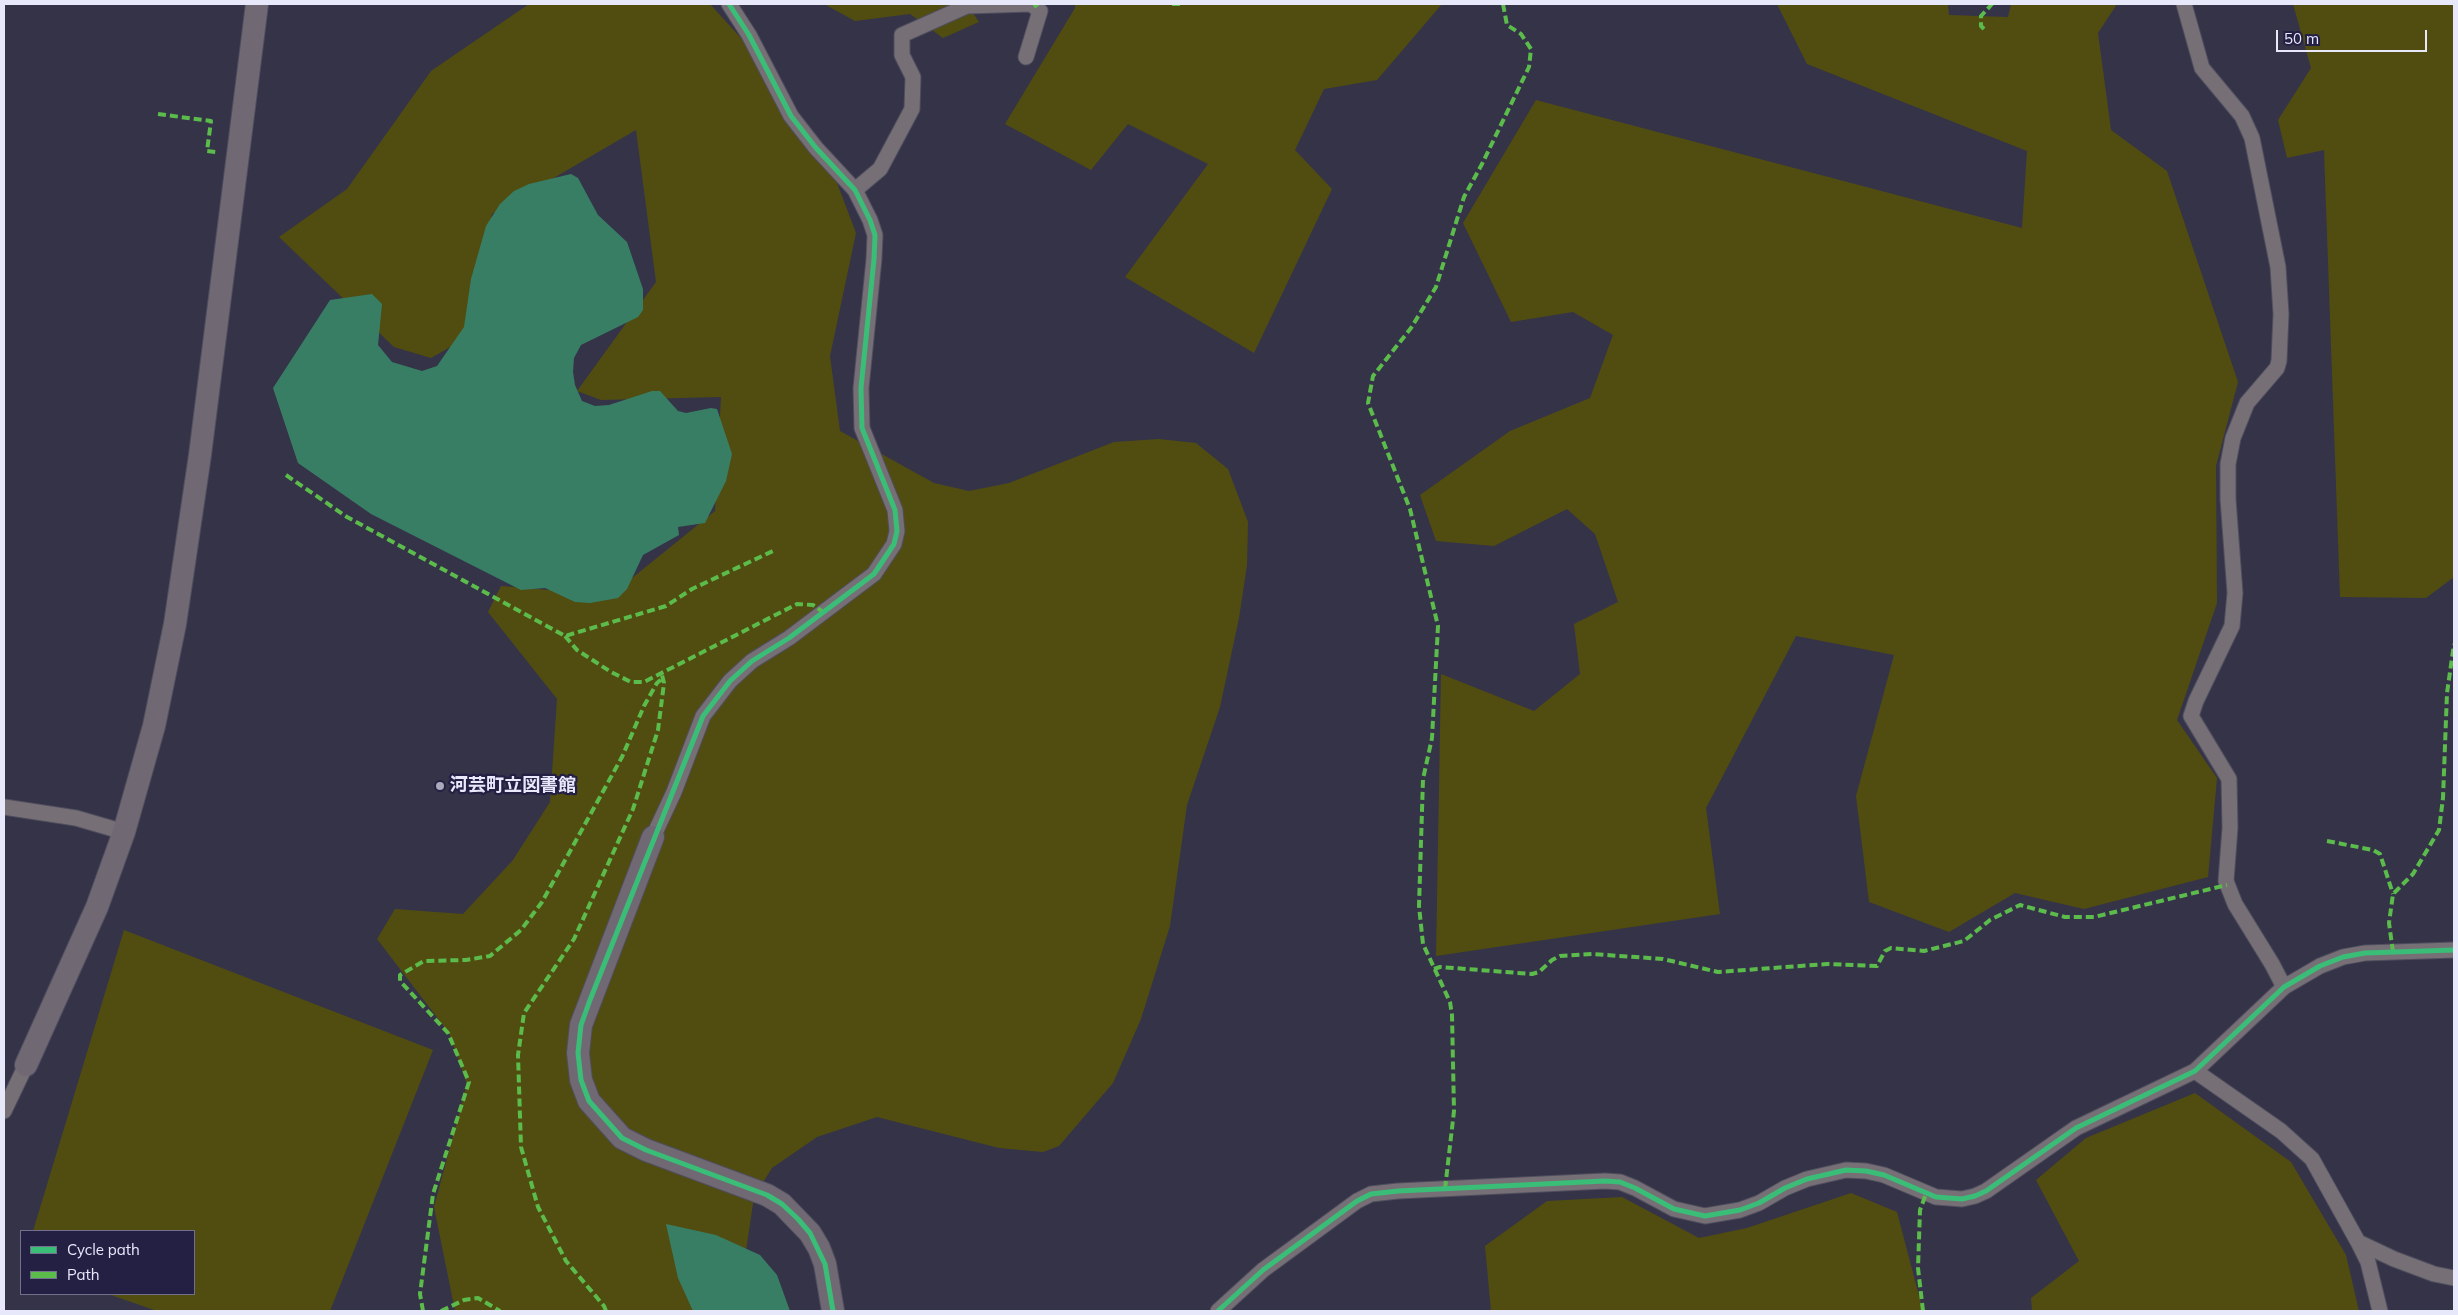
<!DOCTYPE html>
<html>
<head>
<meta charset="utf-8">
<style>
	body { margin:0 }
	#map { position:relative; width:2458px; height:1315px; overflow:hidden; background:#353348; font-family:Mulish,sans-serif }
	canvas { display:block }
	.frame { position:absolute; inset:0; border:5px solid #e8e8fb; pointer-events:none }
	.legend { position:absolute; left:20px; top:1230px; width:175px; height:65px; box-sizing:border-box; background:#242044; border:1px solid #72708d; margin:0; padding:6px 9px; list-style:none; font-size:15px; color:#e8e8fb }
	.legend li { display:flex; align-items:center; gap:10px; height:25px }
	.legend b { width:25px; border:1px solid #72708d }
	.scale { position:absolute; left:2276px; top:30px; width:151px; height:22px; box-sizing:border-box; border:2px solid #e8e8fb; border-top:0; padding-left:6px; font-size:15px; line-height:18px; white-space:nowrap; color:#e8e8fb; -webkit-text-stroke:4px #242044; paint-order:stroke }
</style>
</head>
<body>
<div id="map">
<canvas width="2458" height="1315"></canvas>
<div class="frame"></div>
<ul class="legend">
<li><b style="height:6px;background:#3abd76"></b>Cycle path</li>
<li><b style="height:6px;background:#5cbc4b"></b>Path</li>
</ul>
<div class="scale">50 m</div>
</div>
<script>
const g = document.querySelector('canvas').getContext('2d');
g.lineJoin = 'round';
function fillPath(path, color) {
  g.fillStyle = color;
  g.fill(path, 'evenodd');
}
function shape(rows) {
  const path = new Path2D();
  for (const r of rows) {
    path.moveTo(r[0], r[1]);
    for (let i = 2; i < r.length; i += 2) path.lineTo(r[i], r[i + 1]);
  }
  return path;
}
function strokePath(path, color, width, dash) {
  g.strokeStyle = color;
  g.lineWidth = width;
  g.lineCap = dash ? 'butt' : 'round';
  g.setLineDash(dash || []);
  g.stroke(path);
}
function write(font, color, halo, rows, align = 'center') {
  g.font = font + ' Mulish,"Noto Sans JP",sans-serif';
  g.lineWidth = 4.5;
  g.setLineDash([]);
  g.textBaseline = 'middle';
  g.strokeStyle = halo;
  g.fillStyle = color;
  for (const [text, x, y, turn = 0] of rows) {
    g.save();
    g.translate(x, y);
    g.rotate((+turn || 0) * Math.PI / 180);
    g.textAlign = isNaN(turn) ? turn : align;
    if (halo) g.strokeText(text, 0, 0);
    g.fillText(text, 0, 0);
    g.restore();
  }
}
fillPath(shape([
	[529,4,710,4,740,37,823,146,856,233,830,356,840,431,934,483,969,491,1009,483,1114,442,1159,439,1196,443,1228,469,1248,522,1247,565,1239,618,1220,707,1187,805,1170,926,1141,1019,1113,1083,1059,1146,1043,1152,999,1148,877,1117,817,1137,772,1168,754,1197,737,1311,455,1311,434,1207,467,1084,449,1033,377,939,395,909,463,914,513,860,550,802,557,699,488,612,501,586,611,595,715,511,721,397,601,400,577,391,656,282,636,130,492,214,466,338,431,358,394,347,279,237,347,189,431,71],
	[824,4,967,4,979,22,943,38,910,14,855,21],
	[1075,4,1442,4,1377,80,1324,89,1295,150,1332,189,1254,353,1125,277,1208,164,1128,124,1091,170,1005,124,1075,8],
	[1777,4,1948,4,1949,15,2008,17,2011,4,2117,4,2098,33,2111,130,2167,171,2238,382,2216,466,2217,603,2177,720,2217,778,2208,877,2084,909,2015,893,1949,932,1869,902,1856,796,1894,655,1796,636,1706,808,1720,914,1436,956,1441,674,1534,711,1580,674,1574,624,1618,602,1595,534,1567,509,1494,546,1436,541,1420,495,1510,431,1590,398,1613,335,1573,312,1511,322,1463,223,1536,100,2022,228,2027,151,1807,64],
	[2293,4,2454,4,2454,577,2426,598,2340,597,2324,150,2287,158,2278,120,2311,68],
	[124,930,433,1050,330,1311,157,1311,108,1294,194,1294,194,1231,33,1231],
	[2195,1093,2291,1162,2346,1255,2359,1311,2032,1311,2031,1298,2079,1261,2036,1180,2086,1138],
	[1851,1193,1897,1212,1923,1311,1491,1311,1485,1246,1547,1201,1622,1197,1699,1238,1747,1228]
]), '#514d11');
fillPath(shape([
	[571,174,578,178,598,215,627,242,643,289,643,310,638,317,581,345,574,358,573,372,575,385,582,401,595,406,609,405,652,391,660,391,678,411,686,413,711,408,717,409,732,454,726,481,705,523,678,527,679,535,643,555,627,589,618,598,590,603,575,602,545,588,521,590,371,514,298,463,273,388,330,300,372,294,382,304,378,345,392,362,422,371,437,366,464,327,471,279,486,226,500,204,514,191,529,184],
	[666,1224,716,1235,760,1255,777,1275,790,1311,693,1311,678,1278]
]), '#387e65');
const street = shape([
	[2184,4,2202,68,2242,116,2252,138,2278,267,2281,314,2279,361,2277,368,2247,403,2233,438,2228,464,2228,499,2235,593,2232,626,2196,701,2191,716,2229,779,2230,828,2226,881,2235,904,2272,964,2284,987],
	[855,190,880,169,912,109,913,77,902,55,902,35,967,6,1031,4,1040,11,1026,57],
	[4,807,76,818,124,832],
	[653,837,674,792,703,716,730,681,752,661,789,638,874,574,894,544,897,531,895,510,862,428,861,388,874,259,875,235,870,220,855,190,816,148,791,116,749,35,729,4],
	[2195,1071,2281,1131,2312,1159,2358,1242,2368,1262,2380,1311],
	[4,1111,26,1065],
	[2358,1242,2394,1259,2434,1274,2454,1278],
	[1218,1311,1263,1270,1357,1201,1371,1194,1398,1191,1605,1181,1620,1182,1635,1188,1674,1209,1705,1216,1740,1210,1759,1203,1785,1188,1807,1179,1846,1170,1866,1171,1884,1175,1936,1197,1962,1199,1975,1196,1986,1191,2076,1128,2195,1071,2284,987,2320,966,2343,957,2365,953,2454,950]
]);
const secondary = shape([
	[653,837,581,1025,578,1053,581,1080,589,1101,622,1138,646,1150,767,1195,782,1204,810,1233,819,1248,825,1264,833,1311],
	[26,1065,97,907,124,832,154,726,175,624,200,455,257,4]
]);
strokePath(street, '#504e5f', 17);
strokePath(secondary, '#504e5f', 24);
strokePath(street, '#767076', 15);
strokePath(secondary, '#706974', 22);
strokePath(shape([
	[1172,4,1183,4],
	[1034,7,1038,4],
	[1984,29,1981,26,1981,16,1992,4],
	[158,114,211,121,207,151,216,152],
	[286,475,347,517,565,636,666,606,692,589,775,550],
	[565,636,577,650,611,672,631,682,644,682,797,604,813,605,823,612],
	[2327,841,2373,850,2380,854,2393,894],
	[2393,952,2389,923,2393,894,2413,874,2439,830,2443,798,2447,693,2454,644],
	[1434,969,1440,967,1532,974,1539,972,1552,960,1560,956,1592,954,1663,959,1718,972,1827,964,1877,966,1885,951,1891,948,1924,951,1964,941,1990,920,2020,905,2065,917,2094,917,2227,885],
	[1445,1189,1454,1111,1452,1015,1450,1002,1423,944,1419,906,1423,779,1432,738,1438,626,1410,509,1368,403,1373,376,1411,328,1436,287,1464,197,1482,164,1529,67,1531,49,1521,34,1507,25,1503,4],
	[423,1311,420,1294,433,1194,469,1082,448,1033,400,981,400,975,424,961,466,960,490,956,521,930,542,902,622,757,644,706,657,683,663,678],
	[441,1311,464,1300,478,1298,500,1311],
	[606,1311,604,1306,566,1261,538,1207,521,1147,518,1055,524,1013,574,939,633,809,658,730,664,683,662,675],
	[1923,1311,1918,1268,1920,1210,1926,1194]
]), '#5cbc4b', 4, [8, 4]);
strokePath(shape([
	[729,4,749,35,791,116,816,148,855,190,870,220,875,235,874,259,861,388,862,428,895,510,897,531,894,544,874,574,789,638,752,661,730,681,703,716,590,1000,581,1025,578,1053,581,1080,589,1101,622,1138,646,1150,767,1195,782,1204,798,1219,810,1233,825,1264,833,1311],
	[1218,1311,1263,1270,1357,1201,1371,1194,1398,1191,1605,1181,1620,1182,1635,1188,1674,1209,1705,1216,1740,1210,1759,1203,1785,1188,1807,1179,1846,1170,1866,1171,1884,1175,1936,1197,1962,1199,1975,1196,1986,1191,2076,1128,2195,1071,2284,987,2320,966,2343,957,2365,953,2454,950]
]), '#3abd76', 5);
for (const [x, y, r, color] of [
	[440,786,5,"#a9a9bc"]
]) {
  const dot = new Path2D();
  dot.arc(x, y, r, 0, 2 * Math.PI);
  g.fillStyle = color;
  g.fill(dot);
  strokePath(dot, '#242044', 2);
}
write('bold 18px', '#e8e8fb', '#242044', [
	["河芸町立図書館",450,786]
], 'left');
</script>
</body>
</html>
